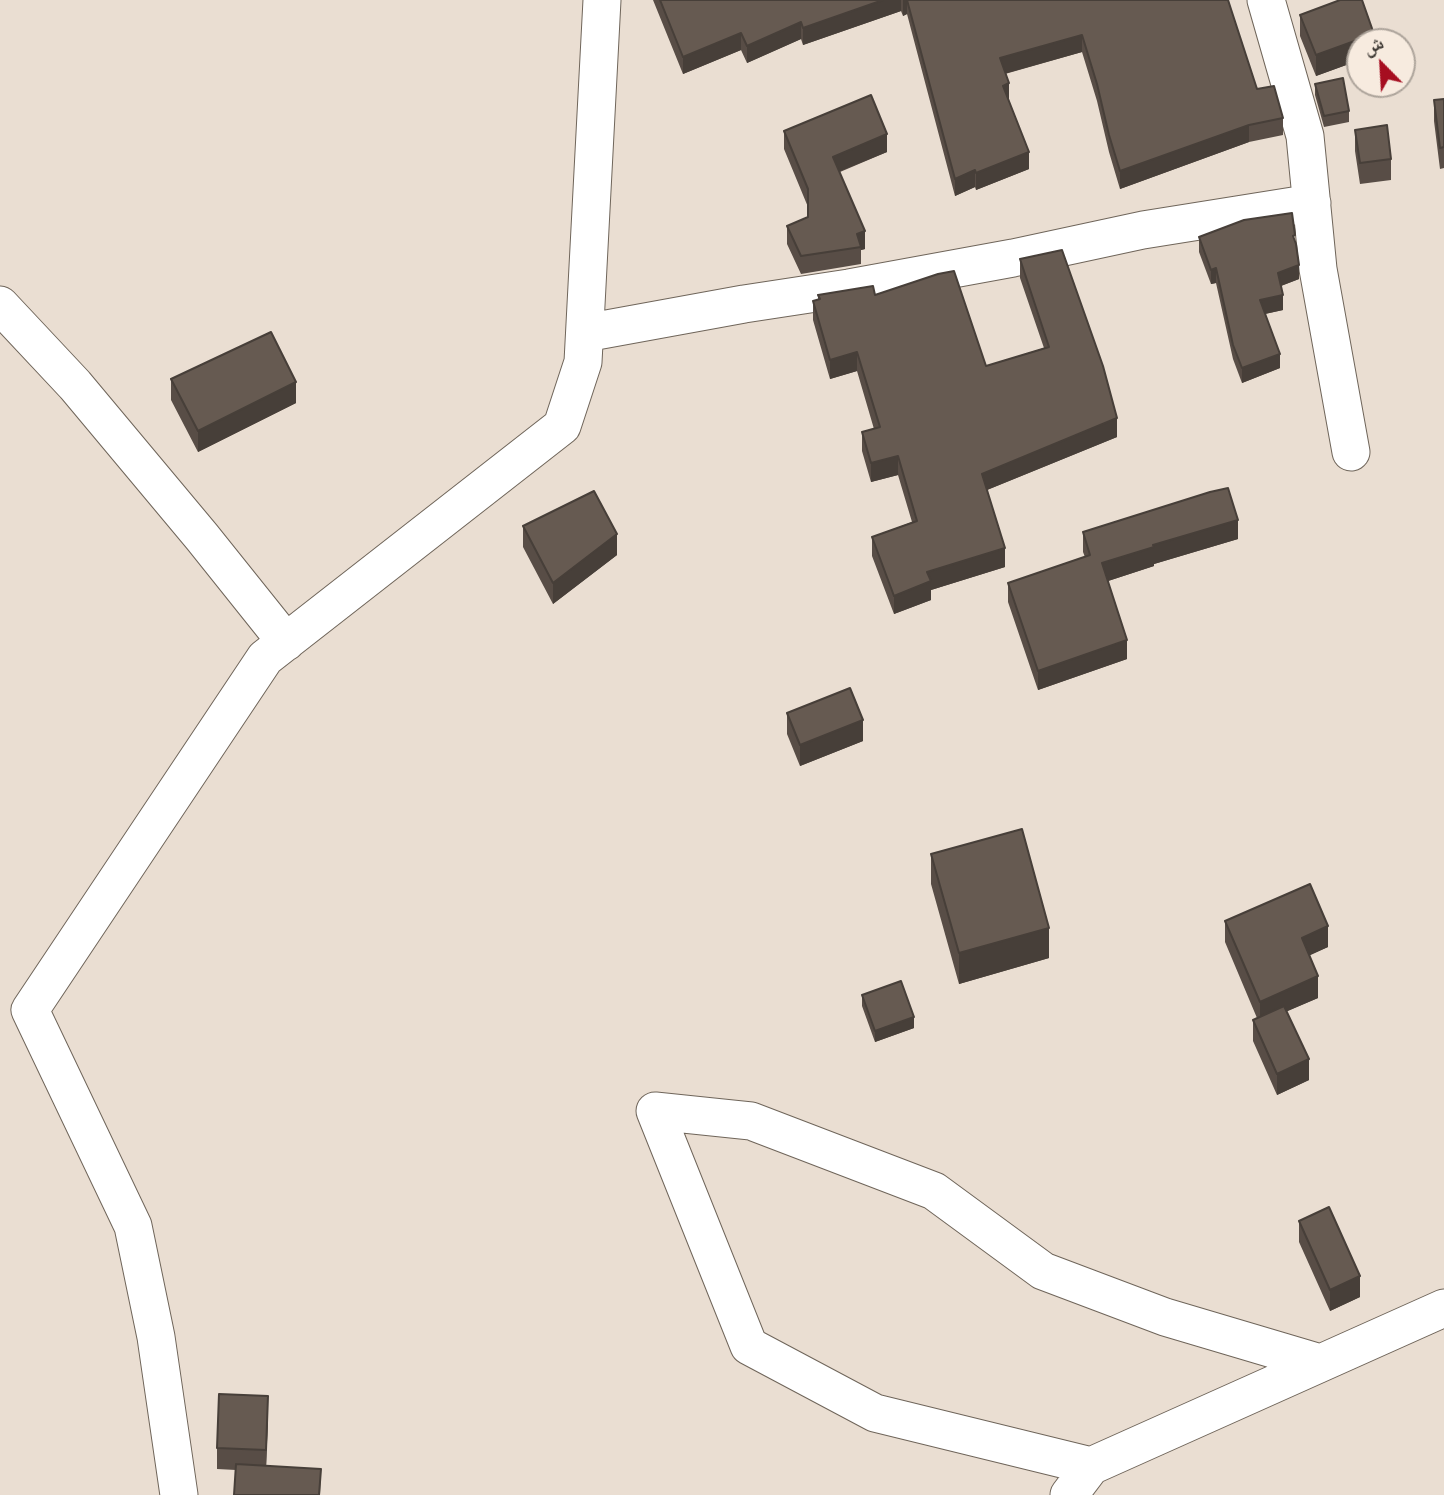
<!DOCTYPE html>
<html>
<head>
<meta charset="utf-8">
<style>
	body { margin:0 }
	#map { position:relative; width:1444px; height:1495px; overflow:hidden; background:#eaded2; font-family:"DM Sans","Noto Naskh Arabic",sans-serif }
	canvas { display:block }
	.north { position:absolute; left:1346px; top:28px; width:70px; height:70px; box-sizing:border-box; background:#f7ebdf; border:2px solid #ada49b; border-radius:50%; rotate:336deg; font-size:19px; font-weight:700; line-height:28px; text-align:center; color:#3f3a35 }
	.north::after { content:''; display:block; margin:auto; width:24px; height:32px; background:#a60e20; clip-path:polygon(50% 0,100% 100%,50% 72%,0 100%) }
</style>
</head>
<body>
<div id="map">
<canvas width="1444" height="1495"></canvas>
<div class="north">ش</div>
</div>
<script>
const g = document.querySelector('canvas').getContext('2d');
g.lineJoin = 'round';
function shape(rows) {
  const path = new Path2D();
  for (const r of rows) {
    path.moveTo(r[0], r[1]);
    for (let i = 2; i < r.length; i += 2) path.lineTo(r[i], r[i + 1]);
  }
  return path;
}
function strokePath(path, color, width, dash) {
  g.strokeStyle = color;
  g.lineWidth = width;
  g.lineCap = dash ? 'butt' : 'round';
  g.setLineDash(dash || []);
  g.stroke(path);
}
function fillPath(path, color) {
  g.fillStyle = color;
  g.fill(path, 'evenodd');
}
const minor = shape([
	[1266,0,1305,136,1318,269,1351,452],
	[0,305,75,385,202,537,286,642],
	[585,333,744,304,849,288,1013,258,1143,230,1312,203],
	[1091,1466,875,1413,749,1346,655,1111,751,1121,934,1191,1043,1271,1165,1317,1320,1363],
	[179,1495,156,1337,133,1226,30,1010,265,658,562,426,583,362,602,0],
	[1069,1495,1091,1466,1444,1308]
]);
strokePath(minor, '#6f655a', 39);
strokePath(minor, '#fff', 37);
fillPath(shape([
	[653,0,1228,0,1257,89,1283,118,1283,135,1249,142,1120,189,1109,152,1097,101,1082,52,1005,74,1009,100,1029,169,976,190,975,187,955,196,907,14,903,16,901,11,803,45,801,39,747,63,741,50,683,74],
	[1300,15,1374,42,1360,42,1360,60,1316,76,1300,36],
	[1315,84,1349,111,1349,122,1324,127,1315,95],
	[1444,99,1444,168,1440,169,1434,121,1434,100],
	[1355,130,1391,159,1391,180,1360,184,1355,151],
	[784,131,887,152,840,172,865,249,861,250,861,264,801,274,787,244,787,226,808,217,808,207,784,149],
	[1199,237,1295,242,1299,279,1281,286,1283,310,1265,314,1280,368,1242,383,1233,359,1216,283,1211,284,1199,252],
	[1020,259,1117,437,987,490,1005,567,931,590,931,600,894,614,872,556,872,537,912,522,898,475,871,482,862,451,862,432,874,429,857,371,830,379,813,320,813,301,818,300,818,295,875,295,986,366,1044,348,1020,278],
	[171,379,296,403,198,452,171,400],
	[523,526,617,555,553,604,523,547],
	[1083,532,1238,539,1154,564,1154,566,1108,581,1127,659,1038,690,1008,602,1008,583,1085,557,1083,552],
	[787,713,863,741,800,766,787,734],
	[931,854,1049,958,959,984,931,884],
	[1225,921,1328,947,1309,955,1318,998,1287,1011,1309,1080,1277,1095,1253,1041,1253,1020,1257,1018,1225,942],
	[862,995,914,1028,875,1042,862,1006],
	[1299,1221,1360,1297,1330,1311,1299,1242],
	[268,1417,266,1466,236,1470,217,1469,217,1448]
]), '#584d46');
fillPath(shape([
	[883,0,901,0,901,11,803,45,803,28],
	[903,0,907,0,907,14,903,16],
	[801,22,801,39,747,63,747,46],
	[741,33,741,50,683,74,683,57],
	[1374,34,1374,42,1360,42,1360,60,1316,76,1316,55],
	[1082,35,1082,52,1000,75,1000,58],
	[1009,83,1009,100,1003,86],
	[1249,125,1249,142,1120,189,1120,171],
	[887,134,887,152,833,174,833,157],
	[1029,152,1029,169,976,190,976,173],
	[975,170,975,187,955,196,955,179],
	[865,231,865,249,861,250,857,234],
	[1299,265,1299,279,1278,287,1278,273],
	[1216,268,1216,283,1211,284,1211,270],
	[1283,295,1283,310,1260,315,1260,300],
	[857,352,857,371,830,379,830,360],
	[1280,354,1280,368,1242,383,1242,368],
	[296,382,296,403,198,452,198,431],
	[1117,418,1117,437,982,492,982,474],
	[898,456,898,475,871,482,871,463],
	[1238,520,1238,539,1154,564,1154,566,1102,583,1102,563,1153,545],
	[617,534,617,555,553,604,553,583],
	[1005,548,1005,567,931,590,931,600,894,614,894,596,927,572],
	[1127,640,1127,659,1038,690,1038,671],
	[863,720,863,741,800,766,800,745],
	[1328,926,1328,947,1302,959,1302,938],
	[1049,928,1049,958,959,984,959,953],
	[1318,976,1318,998,1260,1023,1260,1002],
	[914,1017,914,1028,875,1042,875,1031],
	[1309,1059,1309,1080,1277,1095,1277,1074],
	[1360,1276,1360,1297,1330,1311,1330,1290],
	[268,1396,268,1417,266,1471,266,1450],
	[321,1469,320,1495,319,1495]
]), '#473f39');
const building = shape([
	[660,0,883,0,803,28,801,22,747,46,741,33,683,57,660,0],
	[907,0,1228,0,1257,89,1274,86,1283,118,1249,125,1120,171,1109,135,1097,84,1082,35,1000,58,1009,83,1003,86,1029,152,976,173,975,170,955,179,907,0],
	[1340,0,1362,0,1374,34,1316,55,1300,15,1340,0],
	[1343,78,1349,111,1324,116,1315,84,1343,78],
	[871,95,887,134,833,157,865,231,857,234,861,247,801,256,787,226,808,217,808,189,784,131,871,95],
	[1444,99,1444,147,1440,148,1434,100,1444,99],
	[1387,125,1391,159,1360,163,1355,130,1387,125],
	[1292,213,1295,235,1293,236,1296,244,1299,265,1278,273,1283,295,1260,300,1280,354,1242,368,1233,345,1216,268,1211,270,1199,237,1244,220,1292,213],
	[1062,250,1103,366,1117,418,982,474,1005,548,927,572,931,581,894,596,872,537,917,521,898,456,871,463,862,432,880,427,857,352,830,360,813,301,820,299,818,295,873,286,875,295,938,274,954,271,986,366,1049,347,1020,259,1062,250],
	[271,332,296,382,198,431,171,379,271,332],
	[1228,488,1238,520,1153,545,1154,547,1102,563,1127,640,1038,671,1008,583,1090,555,1083,532,1210,492,1228,488],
	[594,491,617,534,553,583,523,526,594,491],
	[850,688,863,720,800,745,787,713,850,688],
	[1022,829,1049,928,959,953,931,854,1022,829],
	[1310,884,1328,926,1302,938,1318,976,1260,1002,1225,921,1310,884],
	[901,981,914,1017,875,1031,862,995,901,981],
	[1284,1006,1309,1059,1277,1074,1253,1020,1284,1006],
	[1329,1207,1360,1276,1330,1290,1299,1221,1329,1207],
	[219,1394,268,1396,266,1450,217,1448,219,1394],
	[236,1464,321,1469,319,1495,234,1495,236,1464]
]);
fillPath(building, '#665a51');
strokePath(building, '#473f39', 2);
</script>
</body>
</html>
